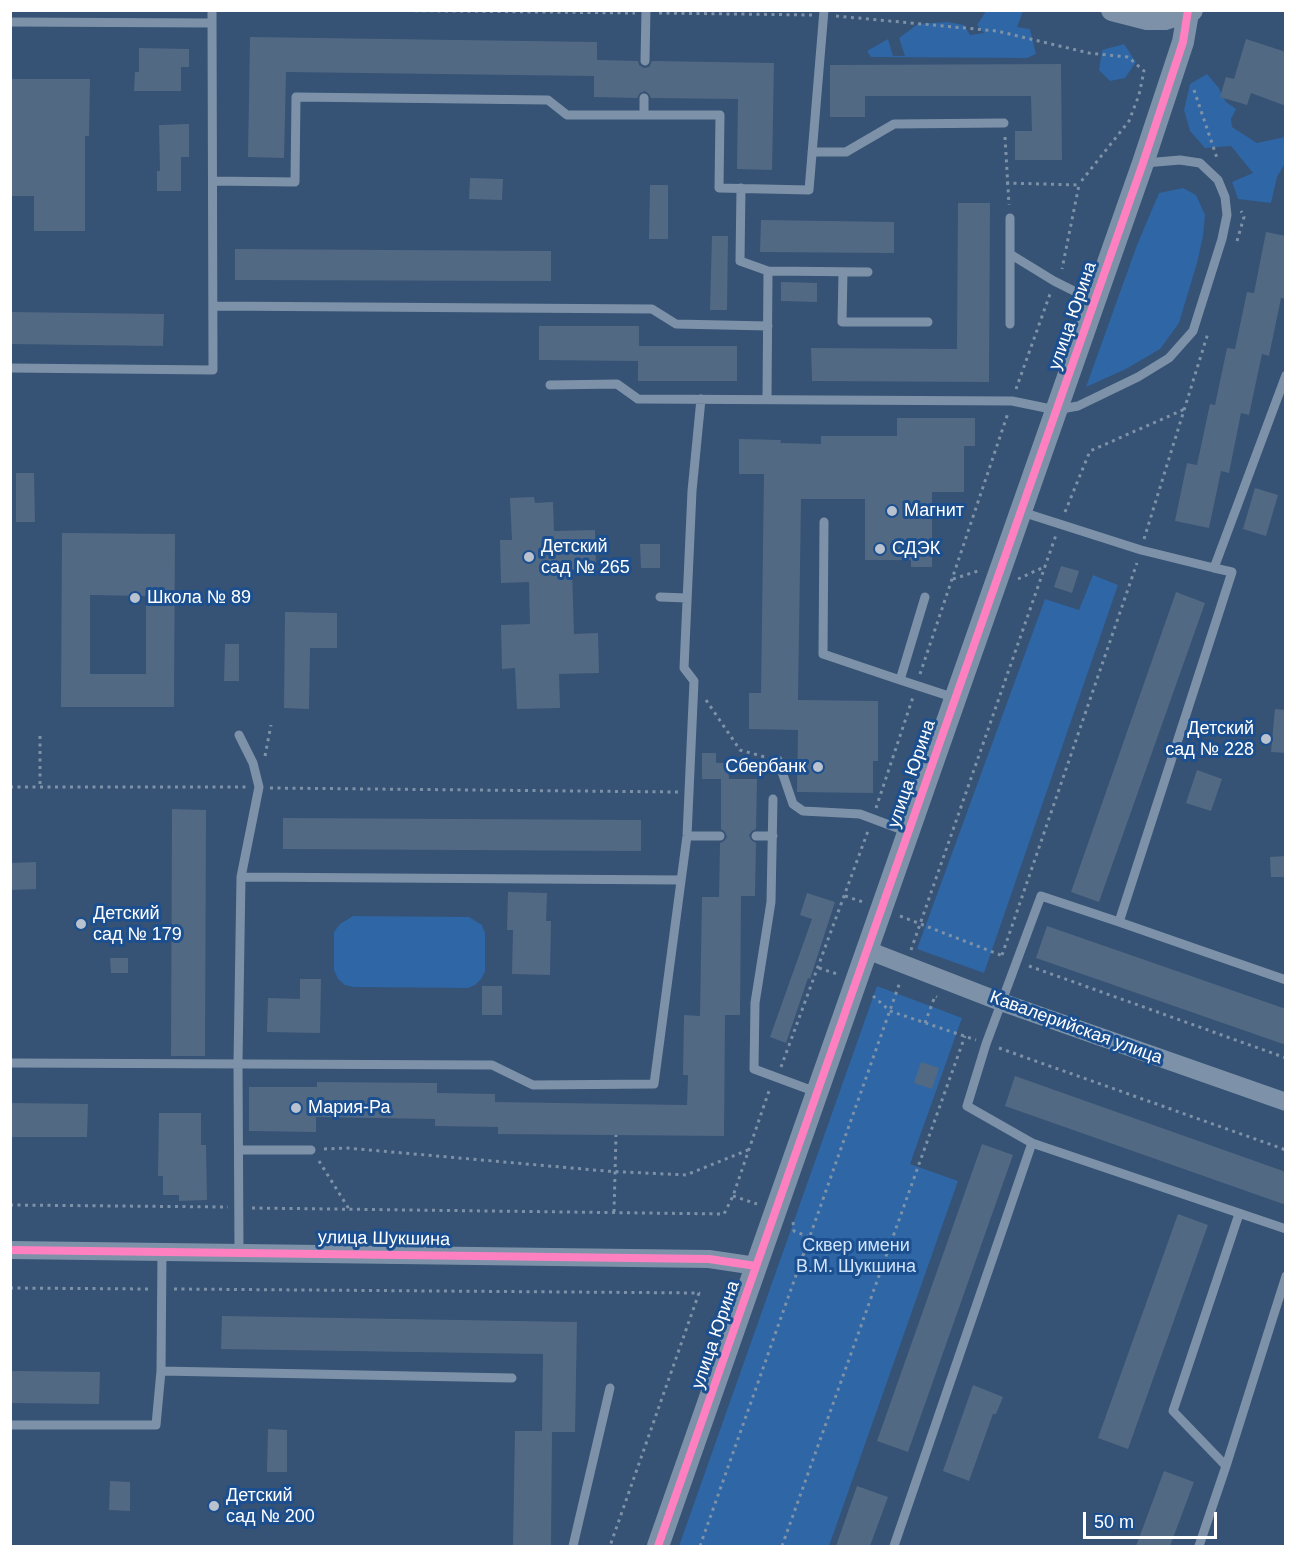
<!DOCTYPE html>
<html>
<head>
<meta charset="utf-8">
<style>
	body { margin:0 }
	#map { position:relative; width:1296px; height:1557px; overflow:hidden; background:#365274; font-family:Arial,sans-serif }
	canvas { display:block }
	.frame { position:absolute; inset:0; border:12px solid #fff; pointer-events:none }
	.scale { position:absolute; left:1083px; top:1512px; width:134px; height:27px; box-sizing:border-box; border:3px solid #fff; border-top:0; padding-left:8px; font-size:18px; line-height:21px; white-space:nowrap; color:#fff; -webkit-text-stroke:4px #1b4f8f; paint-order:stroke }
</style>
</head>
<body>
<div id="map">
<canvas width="1296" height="1557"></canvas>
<div class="frame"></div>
<div class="scale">50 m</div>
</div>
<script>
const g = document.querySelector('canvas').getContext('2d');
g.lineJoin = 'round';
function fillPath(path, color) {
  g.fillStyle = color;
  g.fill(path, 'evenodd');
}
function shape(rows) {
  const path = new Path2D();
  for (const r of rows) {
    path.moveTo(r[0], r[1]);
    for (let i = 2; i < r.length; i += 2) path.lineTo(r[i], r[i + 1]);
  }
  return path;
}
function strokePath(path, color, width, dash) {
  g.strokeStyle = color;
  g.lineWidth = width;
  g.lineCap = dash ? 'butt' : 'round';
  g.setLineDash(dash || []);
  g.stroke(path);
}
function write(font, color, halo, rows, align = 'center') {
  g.font = font + ' Arial,sans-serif';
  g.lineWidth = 6;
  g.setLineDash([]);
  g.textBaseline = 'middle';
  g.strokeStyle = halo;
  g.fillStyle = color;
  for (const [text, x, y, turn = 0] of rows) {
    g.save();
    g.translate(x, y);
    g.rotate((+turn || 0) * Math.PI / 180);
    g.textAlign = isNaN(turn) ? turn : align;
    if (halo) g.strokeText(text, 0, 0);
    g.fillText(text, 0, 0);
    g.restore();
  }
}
fillPath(shape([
	[1023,11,1017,27,1030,29,1036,54,1027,58,871,57,867,51,888,39,893,56,905,56,899,38,918,24,947,22,964,25,970,35,984,33,977,25,986,11],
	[1124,44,1136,62,1125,78,1110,81,1099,70,1102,50],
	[1207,74,1218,87,1226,102,1236,109,1231,119,1232,127,1257,143,1285,137,1285,163,1277,177,1271,203,1238,199,1232,182,1253,173,1231,146,1205,148,1190,131,1184,110,1190,84],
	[1183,188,1196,195,1205,215,1203,236,1197,263,1179,323,1160,349,1126,369,1086,387,1137,245,1159,193],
	[1093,575,1118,585,984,973,917,949,1045,599,1079,610],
	[353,916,469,917,482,925,485,933,485,971,482,978,475,985,468,988,354,987,345,985,338,979,334,970,334,932,340,924],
	[877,986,962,1018,910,1164,958,1181,829,1546,679,1546]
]), '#2f66a5');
fillPath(shape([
	[250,37,597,42,597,60,638,61,639,65,644,68,649,67,652,61,774,63,772,170,737,169,738,99,651,98,649,94,645,91,640,93,637,98,594,97,594,76,286,72,284,158,248,157],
	[1246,39,1286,52,1286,106,1251,93,1247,105,1220,97,1226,77,1234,79],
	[139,48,189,49,189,67,181,67,181,91,134,91,135,72,139,72],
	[1061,64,1062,160,1015,160,1015,131,1032,131,1031,96,865,96,865,117,830,117,830,65],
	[10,79,90,79,89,136,85,136,85,231,34,231,34,196,10,196],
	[189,124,189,157,181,157,181,191,157,191,157,171,160,171,159,125],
	[470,178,503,179,502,200,469,199],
	[650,185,668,185,668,239,649,239],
	[958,203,990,203,989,382,812,381,811,348,957,349],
	[761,220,894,222,894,253,760,252],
	[1266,232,1286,236,1286,299,1281,298,1269,356,1262,354,1249,415,1241,413,1229,473,1221,471,1209,528,1175,521,1187,463,1197,465,1210,404,1215,405,1227,348,1235,349,1247,292,1254,293],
	[712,236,728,236,727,310,710,310],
	[235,249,551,251,551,281,235,280],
	[781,282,817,283,817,302,781,301],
	[10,312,164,314,163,346,10,344],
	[539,326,639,326,639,346,737,346,737,381,638,381,638,361,539,360],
	[897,418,975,418,975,446,964,446,964,492,932,492,932,567,911,567,911,560,865,560,865,499,801,499,798,700,878,701,878,761,873,761,873,793,797,792,798,730,749,729,749,693,761,693,764,474,739,474,739,439,781,440,780,443,821,444,821,436,897,436],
	[16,473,34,473,35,522,16,522],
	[1255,488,1278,495,1266,536,1243,529],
	[534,497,535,503,553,502,554,531,595,530,596,569,572,570,574,634,598,633,599,673,559,674,560,708,517,709,515,668,502,669,501,625,530,624,529,582,501,583,500,540,512,540,510,498],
	[62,533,175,534,174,707,61,707],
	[90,595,146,596,146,674,90,674],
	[640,544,660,544,660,568,641,568],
	[1061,566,1079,571,1072,593,1054,587],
	[1176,592,1205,603,1099,902,1071,892],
	[285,612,337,613,337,648,310,648,309,709,284,708],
	[225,644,239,644,239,681,224,681],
	[1275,709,1286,710,1286,753,1271,752],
	[702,753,716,753,716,763,728,763,729,779,757,779,756,829,752,831,749,835,751,840,756,843,755,896,741,896,740,1015,725,1015,724,1136,498,1134,498,1127,435,1126,435,1119,316,1117,316,1132,249,1131,249,1087,317,1087,317,1082,437,1083,437,1093,495,1094,495,1102,687,1105,688,1075,683,1075,684,1015,700,1016,702,897,719,897,720,843,724,841,727,837,725,832,721,829,721,779,702,779],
	[1197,770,1222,779,1211,811,1186,803],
	[172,809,206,810,205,1056,171,1056],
	[283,818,641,820,641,851,283,849],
	[1286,856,1286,877,1271,877,1270,857],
	[36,862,36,889,10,890,10,863],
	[508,892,547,893,546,921,551,921,550,975,512,974,513,930,507,930],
	[807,893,835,902,810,979,808,978,786,1043,770,1037,812,919,800,915],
	[1047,926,1286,1009,1286,1045,1036,958],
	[110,958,128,958,128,973,111,973],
	[300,979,321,979,320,1033,267,1032,268,998,300,999],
	[482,986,502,986,502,1015,482,1015],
	[921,1062,939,1068,932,1089,914,1083],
	[1015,1076,1286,1172,1286,1205,1005,1106],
	[10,1103,88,1104,87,1137,10,1137],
	[159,1113,201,1113,201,1145,206,1145,207,1200,179,1201,179,1195,163,1195,163,1176,158,1176],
	[982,1144,1013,1155,908,1452,877,1441],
	[1178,1214,1208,1225,1128,1449,1098,1438],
	[222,1316,577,1322,575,1432,552,1432,551,1546,513,1546,515,1431,542,1431,543,1354,221,1349],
	[10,1371,100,1372,99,1404,10,1403],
	[973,1385,1003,1397,996,1414,993,1414,969,1481,943,1471],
	[268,1429,287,1430,287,1472,267,1472],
	[1164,1471,1194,1482,1170,1546,1136,1546],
	[110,1481,130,1482,130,1511,109,1510],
	[857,1486,888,1497,870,1546,836,1546]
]), '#526984');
strokePath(shape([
	[355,10,635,13],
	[659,13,812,15],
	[836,16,997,31,1089,53,1128,57,1144,71,1139,95,1129,121,1079,184],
	[1194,90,1218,161],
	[1005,137,1009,205],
	[1006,183,1079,185,1062,269],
	[1237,241,1244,217,1241,211],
	[1016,389,1050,294],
	[1065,512,1090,451,1185,409],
	[1144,539,1208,333],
	[953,579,978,571],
	[1018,579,1044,567],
	[920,674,1008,413],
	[706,700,740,750,765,757],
	[40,736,40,787],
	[265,756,271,725],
	[10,787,246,787],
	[270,788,678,792],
	[876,808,913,697],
	[845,896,863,902],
	[900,916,1003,956],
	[911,950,1056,535],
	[1002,955,1137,563],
	[1029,966,1286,1058],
	[819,968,837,974],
	[873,996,890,1011,976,1040],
	[925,1023,935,996,937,997],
	[999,1048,1286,1150],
	[781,1067,868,831],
	[324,1149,347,1148,605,1171,686,1175,748,1150],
	[319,1161,349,1209],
	[733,1196,757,1204],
	[10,1205,228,1207],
	[252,1208,724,1214,733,1196,770,1088],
	[614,1212,616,1135],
	[793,1222,794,1231,809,1237],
	[10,1288,150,1289],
	[174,1289,699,1293,610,1546],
	[700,1546,900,982],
	[782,1546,965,1036]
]), '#7d92a8', 3, [3, 4.5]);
strokePath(shape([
	[10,22,212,23],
	[645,61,646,10],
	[644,115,644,98],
	[812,152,846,152,894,124,1004,123],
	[213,181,295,182,296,97,548,100,567,115,720,115,719,188,809,190,824,10],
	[741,188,740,261,768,271,767,399],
	[1010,218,1010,254,1054,281,1094,301],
	[1010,254,1010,324],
	[768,271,868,272],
	[843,272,842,322,928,322],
	[213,306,652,309,676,324,768,326],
	[10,368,213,370,212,10],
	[550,385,617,384,638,399,1012,401,1056,410,1078,406,1138,377,1169,358,1193,331,1222,239,1227,215,1225,197,1218,180,1200,163,1180,160,1145,163],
	[1022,512,1141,550,1214,568,1286,375],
	[824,522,823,654,900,680],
	[660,597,687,598],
	[925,597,900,680,955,698],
	[239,735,253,763,259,787,241,877,238,1063,239,1252],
	[778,760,793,804,803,811,860,814,908,832],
	[773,799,771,902,755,1003,754,1069,816,1092],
	[687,836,720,836],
	[756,836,773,836],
	[241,877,681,880],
	[1119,922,1286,980],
	[10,1063,492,1065,533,1085,654,1084,687,836,694,681,684,668,692,491,701,399],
	[1032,1143,1286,1229],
	[239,1150,311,1150],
	[161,1371,512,1378],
	[10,1425,156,1425,161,1371,162,1251],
	[1226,1466,1173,1411,1239,1214],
	[573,1546,610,1388],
	[894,1546,1032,1143,967,1106,986,1044,1041,896,1119,922,1232,572,1214,568],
	[1199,1546,1226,1466,1286,1276]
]), '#7d92a8', 9);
strokePath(shape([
	[867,950,1001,1002,1286,1102],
	[10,1250,709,1259,756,1266]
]), '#7d92a8', 18);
strokePath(shape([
	[1112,10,1147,19,1165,19,1192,10],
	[658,1546,1143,163,1183,42,1188,13]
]), '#7d92a8', 22);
strokePath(shape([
	[10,1250,709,1259,756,1266],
	[658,1546,1143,163,1183,42,1188,10]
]), '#ff80c0', 8);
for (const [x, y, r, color] of [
	[892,511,6,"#b9c2ce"],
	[880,549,6,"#b9c2ce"],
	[529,557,6,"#b9c2ce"],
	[135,598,6,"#b9c2ce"],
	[1266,739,6,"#b9c2ce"],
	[818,767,6,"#b9c2ce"],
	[81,924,6,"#b9c2ce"],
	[296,1108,6,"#b9c2ce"],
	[214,1506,6,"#b9c2ce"]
]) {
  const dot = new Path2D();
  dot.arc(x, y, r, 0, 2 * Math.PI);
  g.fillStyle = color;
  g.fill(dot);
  strokePath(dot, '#1b4f8f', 2);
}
write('18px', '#fff', '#1b4f8f', [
	["улица Юрина",1073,316,-71],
	["улица Юрина",912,774,-71],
	["Кавалерийская улица",1076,1028,20],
	["улица Шукшина",384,1239,1],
	["улица Юрина",716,1335,-71]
]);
write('18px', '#fff', '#1b4f8f', [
	["Магнит",904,511],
	["Детский",541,547],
	["сад № 265",541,568],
	["СДЭК",892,549],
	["Школа № 89",147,598],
	["Детский",1254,729,"right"],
	["сад № 228",1254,750,"right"],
	["Сбербанк",806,767,"right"],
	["Детский",93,914],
	["сад № 179",93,935],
	["Мария-Ра",308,1108],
	["Детский",226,1496],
	["сад № 200",226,1517]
], 'left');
write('18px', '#cfe3fa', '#1b4f8f', [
	["Сквер имени",856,1246],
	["В.М. Шукшина",856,1267]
]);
</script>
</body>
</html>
